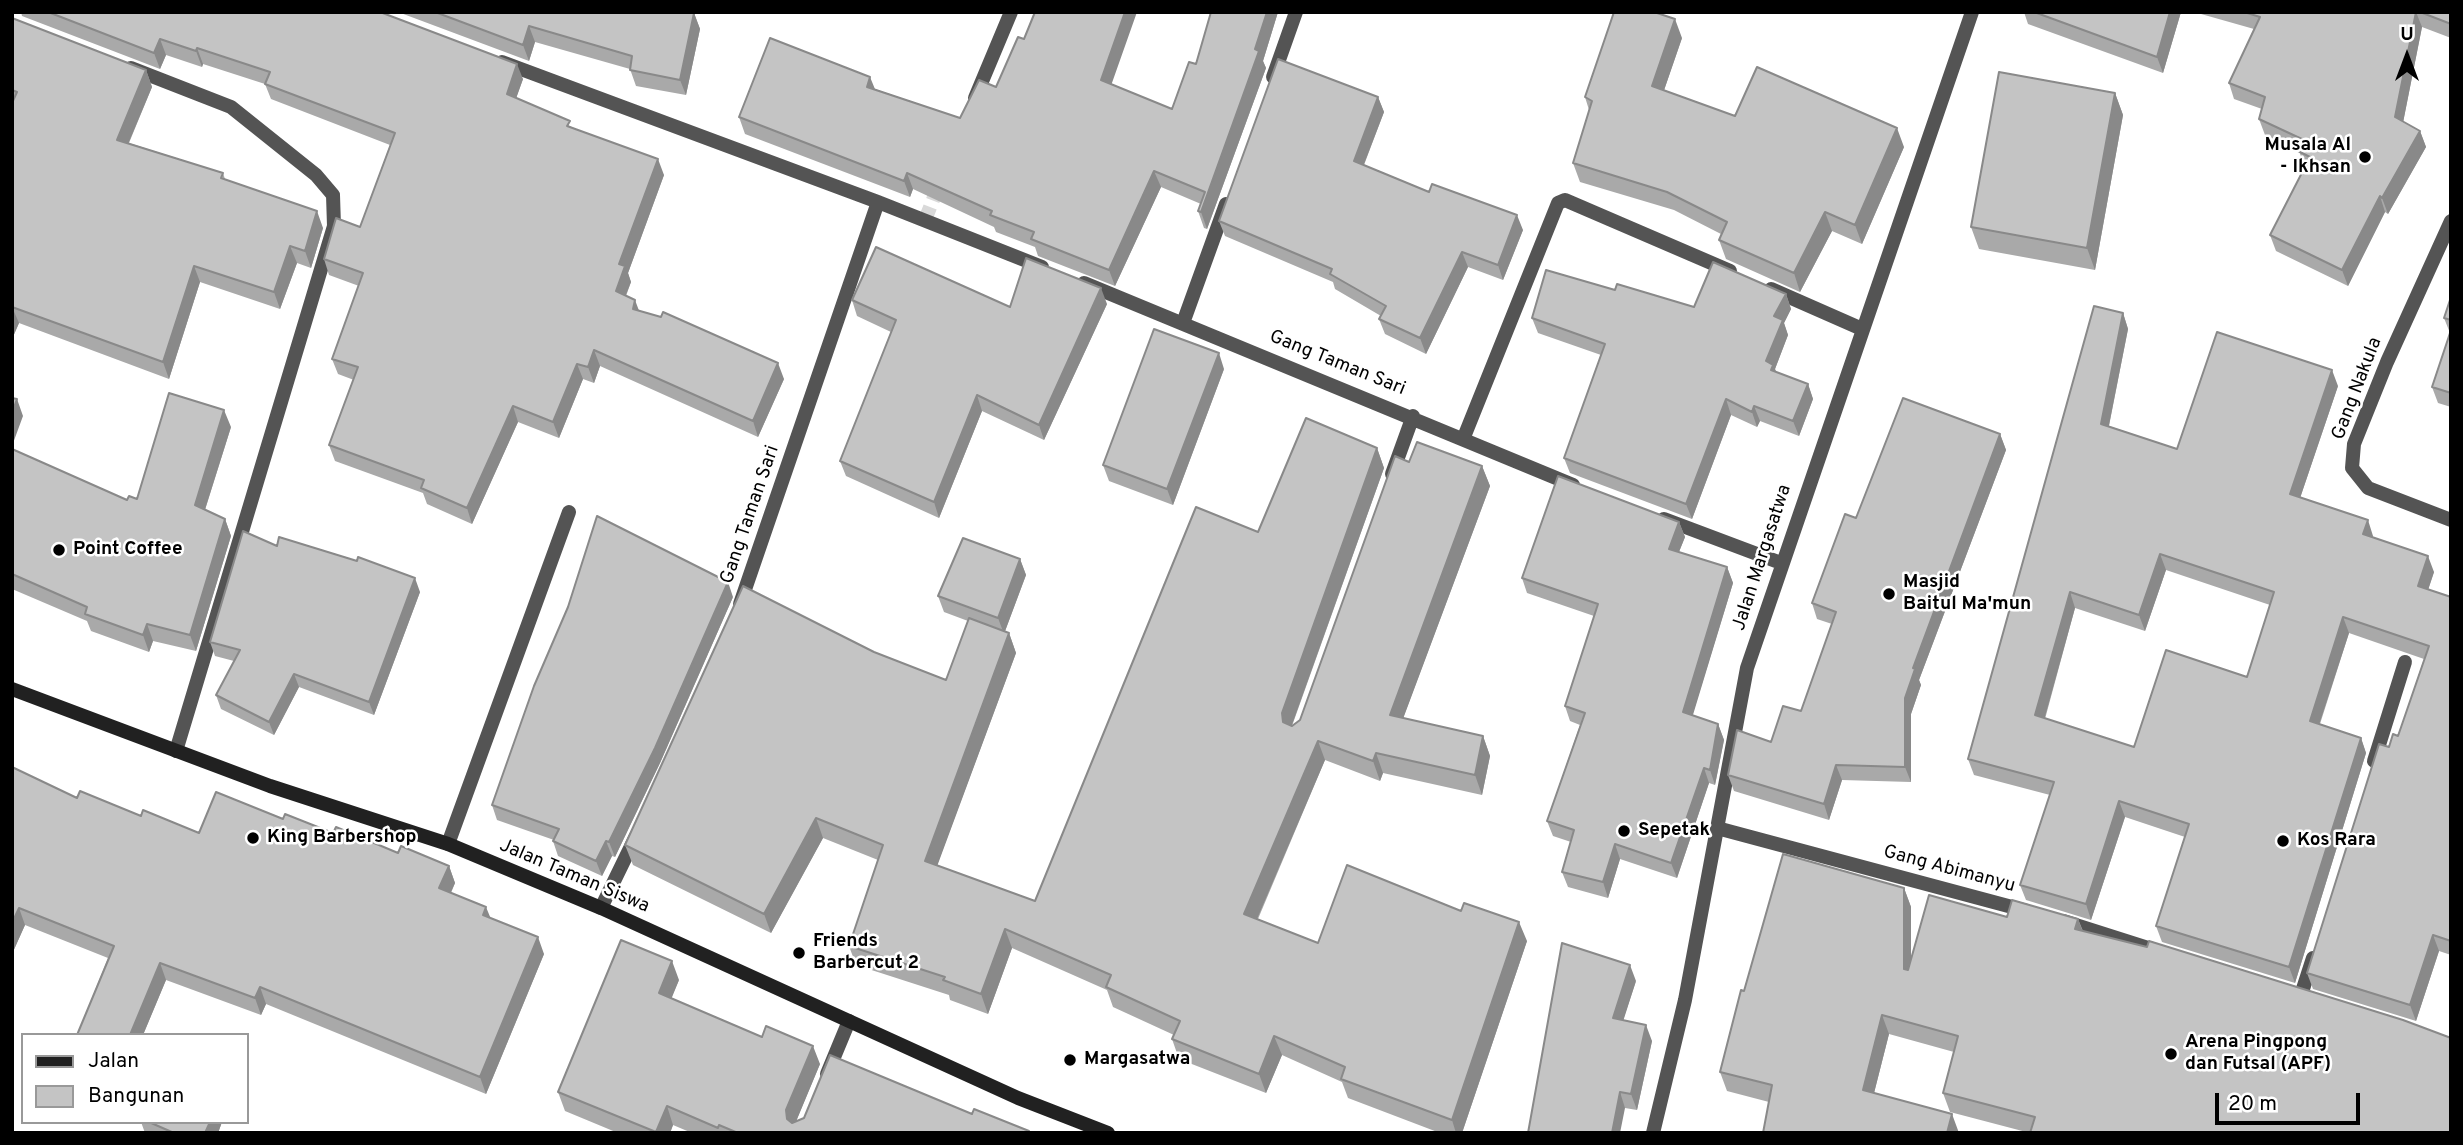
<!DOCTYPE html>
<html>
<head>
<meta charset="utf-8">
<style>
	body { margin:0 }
	#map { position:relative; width:2463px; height:1145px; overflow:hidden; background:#fff; font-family:Overpass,sans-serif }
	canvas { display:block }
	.frame { position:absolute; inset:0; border:14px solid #000; pointer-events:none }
	.legend { position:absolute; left:21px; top:1033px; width:228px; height:91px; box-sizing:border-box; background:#fff; border:2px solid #999; margin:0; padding:9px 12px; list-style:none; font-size:21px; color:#000 }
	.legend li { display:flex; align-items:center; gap:14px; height:35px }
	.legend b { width:35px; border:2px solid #999 }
	.north { position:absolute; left:2372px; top:21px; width:70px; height:70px; -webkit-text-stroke:5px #fff; paint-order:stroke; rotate:0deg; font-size:19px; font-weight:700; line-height:28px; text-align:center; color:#000 }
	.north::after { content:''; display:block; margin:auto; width:24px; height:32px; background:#000; clip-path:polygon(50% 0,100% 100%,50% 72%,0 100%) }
	.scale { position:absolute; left:2215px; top:1093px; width:145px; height:32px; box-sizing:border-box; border:4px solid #000; border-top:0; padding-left:9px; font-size:21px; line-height:24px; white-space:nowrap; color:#000; -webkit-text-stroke:5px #fff; paint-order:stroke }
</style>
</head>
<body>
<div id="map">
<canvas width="2463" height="1145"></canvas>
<div class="frame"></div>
<ul class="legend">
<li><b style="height:9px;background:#212121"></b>Jalan</li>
<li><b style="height:19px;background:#c4c4c4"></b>Bangunan</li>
</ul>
<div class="north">U</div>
<div class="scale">20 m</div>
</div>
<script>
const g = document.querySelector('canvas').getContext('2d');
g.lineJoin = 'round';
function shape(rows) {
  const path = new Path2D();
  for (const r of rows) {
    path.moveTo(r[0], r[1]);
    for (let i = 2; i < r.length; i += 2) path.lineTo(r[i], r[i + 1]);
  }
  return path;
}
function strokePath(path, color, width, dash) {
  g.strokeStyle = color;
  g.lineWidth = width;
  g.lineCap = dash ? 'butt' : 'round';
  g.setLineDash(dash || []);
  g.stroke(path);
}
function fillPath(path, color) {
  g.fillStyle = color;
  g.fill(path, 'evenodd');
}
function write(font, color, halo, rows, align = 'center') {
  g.font = font + ' Overpass,sans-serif';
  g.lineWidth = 5;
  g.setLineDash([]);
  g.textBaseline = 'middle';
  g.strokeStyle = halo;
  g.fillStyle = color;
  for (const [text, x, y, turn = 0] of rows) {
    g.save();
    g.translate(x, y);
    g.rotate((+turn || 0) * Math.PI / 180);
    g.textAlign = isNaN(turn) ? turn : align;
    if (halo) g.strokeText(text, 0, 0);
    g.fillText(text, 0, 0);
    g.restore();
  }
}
strokePath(shape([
	[925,220,940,182]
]), '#d9d9d9', 14, [14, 7]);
strokePath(shape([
	[502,62,878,202,1042,267],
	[131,68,231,107,316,175,333,195,334,226,176,751],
	[1273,77,1296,12],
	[975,98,1011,12],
	[2451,221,2387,362,2354,444,2352,468,2368,488,2451,520],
	[1084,283,1573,485],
	[1771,289,1862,329],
	[1183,323,1226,204],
	[1464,437,1558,203,1565,200,1730,271],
	[1392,474,1413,416],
	[1664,519,1781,563],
	[740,604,878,202],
	[2374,761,2405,662],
	[1717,828,2027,911],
	[448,844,569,512],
	[601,908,636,836],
	[2063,921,2151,949],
	[2301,995,2313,958],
	[827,1074,849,1021],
	[1653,1133,1685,1000,1747,668,1972,12]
]), '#545454', 14);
strokePath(shape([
	[12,689,270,786,448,844,601,908,1018,1098,1108,1133]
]), '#212121', 14);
fillPath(shape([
	[21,12,380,12,523,79,516,98,664,175,628,273,631,282,626,296,639,311,784,379,758,437,600,366,594,383,583,379,559,438,518,422,472,524,427,504,423,493,335,461,329,445,354,380,338,374,332,359,359,286,329,275,324,259,360,227,390,145,271,99,265,84,203,64,202,67,166,55,160,69,22,16],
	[398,12,691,12,694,13,700,29,686,95,636,86,630,69,535,42,529,61],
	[1211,12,1278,12,1263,61,1266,68,1207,229,1204,228,1198,211,1201,204,1161,187,1115,286,1038,256,1035,247,996,232,994,227,913,189,910,197,745,134,739,117,875,89,960,118,996,87,1024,39,1112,85,1172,109,1196,64],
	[2024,12,2181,12,2163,73,2028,24],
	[2194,12,2451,12,2451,38,2422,27,2403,122,2420,131,2426,147,2388,214,2385,212,2348,286,2276,251,2270,235,2305,167,2299,151,2265,135,2259,119,2262,109,2234,99,2229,83,2254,29],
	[12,18,146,70,152,87,129,143,223,173,225,179,323,228,311,268,297,263,280,309,200,282,169,379,19,323,12,339],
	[1682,38,1664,90,1735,116,1904,147,1862,244,1832,231,1800,292,1726,259,1719,240,1721,234,1674,210,1580,182,1573,163,1589,110,1585,97],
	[2115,93,2123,115,2095,270,1979,249,1971,227],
	[1378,97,1384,112,1364,165,1523,230,1503,280,1468,267,1426,354,1385,334,1379,319,1381,316,1335,289,1333,282,1225,236,1219,221],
	[1615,290,1694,307,1786,294,1791,309,1784,323,1788,335,1775,369,1776,372,1808,384,1813,399,1799,436,1760,421,1757,427,1731,415,1692,519,1570,473,1564,458,1601,355,1538,333,1532,318],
	[2451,297,2451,407,2438,403,2432,387,2450,333,2444,318],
	[852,300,1010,307,1107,304,1044,440,982,411,939,518,846,476,840,461,891,332,857,316],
	[2123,313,2128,329,2109,426,2177,449,2338,386,2300,498,2373,536,2373,538,2434,572,2428,590,2451,597,2451,955,2439,951,2416,1021,2313,989,2307,973,2389,747,2398,736,2424,659,2349,633,2320,724,2361,738,2366,753,2295,983,2162,942,2156,926,2185,837,2125,817,2091,920,2026,900,2020,885,2050,795,1974,775,1968,759],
	[2166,570,2270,605,2247,677,2134,747,2045,719,2075,608,2145,631],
	[1224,369,1173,505,1109,481,1103,465],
	[231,427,205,510,225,519,231,536,196,651,153,641,149,652,91,631,87,621,12,589,12,449,127,500,137,499],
	[2000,434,2006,450,1919,680,1921,685,1911,714,1911,782,1842,780,1829,820,1734,791,1728,775,1771,742,1801,711,1832,624,1817,619,1812,603,1856,518],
	[1377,448,1384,468,1292,726,1300,720,1409,462,1482,466,1490,486,1403,718,1483,736,1490,756,1482,795,1383,773,1380,781,1325,760,1258,919,1318,943,1527,941,1462,1133,1440,1133,1348,1098,1342,1082,1282,1055,1266,1093,1179,1059,1172,1039,1174,1035,1113,1007,1107,990,1012,948,988,1014,950,1000,949,995,856,965,849,946,878,860,823,838,771,933,633,865,625,845,874,652,946,680,968,621,944,612,938,596,1020,559,1026,575,1005,631,1009,633,1016,653,937,865,1035,901,1258,532],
	[1679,522,1685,537,1679,552,1727,567,1733,583,1692,716,1718,724,1724,740,1715,785,1709,783,1677,878,1620,859,1608,898,1568,887,1562,872,1571,842,1553,836,1547,821,1580,725,1570,721,1565,706,1594,616,1527,593,1522,578],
	[277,546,420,592,374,715,299,687,274,735,221,709,216,695,234,661,215,656,210,642],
	[733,597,660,763,615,857,612,856,602,876,558,856,553,841,554,840,497,820,492,805],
	[12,767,77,798,199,833,283,819,398,853,449,866,455,883,451,893,544,954,486,1094,266,1004,261,1015,166,980,143,1035,77,1035,108,958,25,925,12,954],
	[1904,888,1911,907,1911,960,2007,917,2078,919,2083,931,2403,1020,2030,1133,1950,1112,1943,1093,1954,1052,1889,1034,1874,1093,1769,1102,1727,1091,1720,1072,1744,991],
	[679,980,671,998,820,1064,796,1121,972,1114,1029,1133,692,1133,673,1125,670,1133,618,1133,565,1111,558,1092],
	[1636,981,1623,1020,1652,1041,1637,1110,1625,1108,1528,1133],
	[141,1122,222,1122,218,1133,145,1133]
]), '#a9a9a9');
fillPath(shape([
	[1125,12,1137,12,1107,97,1101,80],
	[1267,12,1278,12,1263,61,1266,68,1207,229,1201,212],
	[2170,12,2181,12,2163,73,2157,57],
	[2416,12,2422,27,2401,133,2395,117],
	[694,13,700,29,686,95,680,80],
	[1675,19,1682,38,1659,105,1652,86],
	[529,26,535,42,529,61,523,45],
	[160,39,166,55,160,69,154,53],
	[197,48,203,64,202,67,196,51],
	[517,64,523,79,512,110,507,94],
	[146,70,152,87,123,156,117,140],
	[870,77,877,94,867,87],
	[2115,93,2123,115,2095,270,2087,248],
	[1378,97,1384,112,1359,177,1354,161],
	[1897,128,1904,147,1862,244,1855,225],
	[2420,131,2426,147,2388,214,2382,198],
	[658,159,664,175,628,273,631,282,621,307,616,291,619,264],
	[1154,171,1161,187,1115,286,1109,270],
	[907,173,913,189,910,197,904,181],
	[2380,196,2385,212,2348,286,2342,270],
	[317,211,323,228,311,268,305,251],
	[1825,212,1832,231,1800,292,1794,273],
	[1517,215,1523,230,1503,280,1498,265],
	[290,246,297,263,280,309,274,292],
	[1462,252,1468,267,1426,354,1420,338],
	[194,266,200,282,169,379,163,362],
	[1101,288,1107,304,1044,440,1039,425],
	[1786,294,1791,309,1784,323,1788,335,1775,369,1779,380,1766,361,1774,316],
	[635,300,641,316,633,309],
	[12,307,19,323,12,339],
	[2123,313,2128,329,2106,440,2101,424],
	[594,350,600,366,594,383,588,367],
	[1219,353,1224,369,1173,505,1167,489],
	[778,363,784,379,758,437,753,421],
	[577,364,583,379,559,438,553,422],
	[2332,370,2338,386,2296,510,2290,494],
	[1808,384,1813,399,1799,436,1793,421],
	[977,395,982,411,939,518,934,502],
	[17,399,23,416,12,446,12,413],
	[1726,399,1731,415,1692,519,1686,504],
	[513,406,518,422,472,524,467,508],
	[1754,406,1760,421,1757,427,1752,412],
	[224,410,231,427,201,522,195,505],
	[2000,434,2006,450,1919,680,1921,685,1911,714,1911,782,1905,767,1905,698,1913,668],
	[1377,448,1384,468,1289,733,1283,722,1282,713],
	[1482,466,1490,486,1397,735,1390,715],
	[225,519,231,536,196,651,190,635],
	[2368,520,2373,536,2369,550,2363,534],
	[1679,522,1685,537,1674,564,1669,549],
	[2160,554,2166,570,2145,631,2139,615],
	[2428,556,2434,572,2424,602,2418,586],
	[1020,559,1026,575,1004,634,998,618],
	[1727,567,1733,583,1689,728,1683,712],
	[415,578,420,592,374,715,369,702],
	[728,582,733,597,660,763,615,857,609,842],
	[2070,592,2075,608,2041,731,2035,715],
	[2343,617,2349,633,2315,737,2310,721],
	[147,624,153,641,149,652,143,635],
	[1009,633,1016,653,932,880,925,861],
	[294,674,299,687,274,735,269,722],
	[1718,724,1724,740,1715,785,1710,770],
	[1483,736,1490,756,1482,795,1475,775],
	[2361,738,2366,753,2295,983,2289,967],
	[1318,741,1325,760,1251,933,1244,914],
	[1376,753,1383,773,1380,781,1373,761],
	[1836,765,1842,780,1829,820,1824,804],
	[1704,768,1709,783,1677,878,1671,863],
	[2119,801,2125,817,2091,920,2086,904],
	[816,818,823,838,771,933,764,914],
	[606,841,612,856,602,876,596,861],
	[1615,844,1620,859,1608,898,1603,882],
	[449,866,455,883,445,905,439,888],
	[1904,888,1911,907,1911,988,1904,969],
	[486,907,493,924,483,915],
	[19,908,25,925,12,954,12,923],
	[2078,919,2085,938,2075,929],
	[1519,922,1527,941,1462,1133,1456,1133,1452,1120],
	[1005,929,1012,948,988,1014,981,994],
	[2433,935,2439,951,2416,1021,2410,1005],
	[538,937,544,954,486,1094,480,1077],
	[672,961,679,980,666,1012,659,993],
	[160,963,166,980,143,1035,130,1035],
	[1630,965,1636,981,1619,1034,1613,1018],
	[260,987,266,1004,261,1015,255,998],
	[1882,1015,1889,1034,1870,1109,1863,1090],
	[1646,1025,1652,1041,1637,1110,1631,1094],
	[1274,1036,1282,1055,1266,1093,1259,1074],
	[813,1046,820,1064,793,1129,787,1119,786,1110],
	[1620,1092,1625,1108,1620,1133,1612,1133],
	[667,1106,673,1125,670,1133,656,1133],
	[1952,1114,1959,1133,1947,1133],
	[210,1122,222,1122,218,1133,205,1133]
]), '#898989');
const building = shape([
	[48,12,380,12,517,64,507,94,570,121,567,126,658,159,619,264,625,266,616,291,635,300,633,309,661,317,663,312,778,363,753,421,594,350,588,367,577,364,553,422,513,406,467,508,421,488,424,480,329,445,358,367,332,359,363,273,324,259,336,218,360,227,395,133,265,84,270,72,197,48,196,51,160,39,154,53,48,12],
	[435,12,691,12,694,13,680,80,630,70,632,56,529,26,523,45,435,12],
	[1035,12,1125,12,1101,80,1172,109,1189,62,1196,64,1211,12,1267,12,1255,49,1259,51,1201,212,1198,211,1205,192,1154,171,1109,270,1031,239,1034,232,990,215,992,211,907,173,904,181,739,117,770,38,870,77,867,87,960,118,979,80,996,87,1018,37,1024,39,1035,12],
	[1614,12,1654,12,1675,19,1652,86,1735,116,1757,67,1897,128,1855,225,1825,212,1794,273,1719,240,1727,222,1667,192,1573,163,1592,101,1585,97,1614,12],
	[2034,12,2170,12,2157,57,2034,12],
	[2244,12,2416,12,2395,117,2420,131,2382,198,2380,196,2342,270,2270,235,2310,157,2298,151,2304,140,2259,119,2265,97,2229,83,2260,17,2244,12],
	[2420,12,2451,12,2451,24,2420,12],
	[12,18,146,70,117,140,223,173,221,178,317,211,305,251,290,246,274,292,194,266,163,362,12,307,12,103,17,92,12,90,12,18],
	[1278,59,1378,97,1354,161,1429,192,1432,184,1517,215,1498,265,1462,252,1420,338,1379,319,1386,306,1330,274,1332,269,1219,221,1278,59],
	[1999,72,2115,93,2087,248,1971,227,1999,72],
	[876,247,1010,307,1026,258,1101,288,1039,425,977,395,934,502,840,461,896,320,852,300,876,247],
	[1713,262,1786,294,1774,316,1783,320,1766,361,1773,365,1771,370,1808,384,1793,421,1754,406,1752,412,1726,399,1686,504,1564,458,1605,344,1532,318,1546,270,1615,290,1617,284,1694,307,1713,262],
	[2451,297,2451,320,2444,318,2451,297],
	[2094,306,2123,313,2101,424,2177,449,2217,332,2332,370,2290,494,2368,520,2363,534,2428,556,2418,586,2451,597,2451,941,2433,935,2410,1005,2307,973,2379,744,2389,747,2393,734,2398,736,2429,646,2343,617,2310,721,2361,738,2289,967,2156,926,2189,824,2119,801,2086,904,2020,885,2054,782,1968,759,2094,306],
	[2160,554,2274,592,2247,677,2166,650,2134,747,2035,715,2070,592,2139,615,2160,554],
	[1154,329,1219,353,1167,489,1103,465,1154,329],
	[2451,330,2451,393,2432,387,2451,330],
	[169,393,224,410,195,505,225,519,190,635,147,624,143,635,85,614,87,607,12,574,12,449,127,500,129,496,137,499,169,393],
	[12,398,17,399,12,413,12,398],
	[1903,398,2000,434,1913,668,1915,669,1905,698,1905,767,1836,765,1824,804,1728,775,1737,730,1771,742,1783,706,1801,711,1836,612,1812,603,1845,514,1856,518,1903,398],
	[1306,418,1377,448,1282,713,1283,722,1292,726,1300,720,1395,456,1409,462,1417,442,1482,466,1390,715,1483,736,1475,775,1376,753,1373,761,1318,741,1244,914,1318,943,1347,865,1461,911,1464,903,1519,922,1452,1120,1341,1079,1345,1067,1274,1036,1259,1074,1172,1039,1180,1021,1106,987,1111,975,1005,929,981,994,943,980,945,977,849,946,883,845,816,818,764,914,625,845,743,586,874,652,946,680,969,618,1009,633,925,861,1035,901,1196,507,1258,532,1306,418],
	[1558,476,1679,522,1669,549,1727,567,1683,712,1718,724,1710,770,1704,768,1671,863,1615,844,1603,882,1562,872,1574,830,1547,821,1585,713,1565,706,1598,604,1522,578,1558,476],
	[597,516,728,582,655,748,609,842,606,841,596,861,553,841,559,829,492,805,534,686,568,607,597,516],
	[243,531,277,546,279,537,357,561,358,557,415,578,369,702,294,674,269,722,216,695,240,650,210,642,243,531],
	[963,538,1020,559,998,618,938,596,963,538],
	[12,767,77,798,80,791,141,816,143,810,199,833,216,792,283,819,285,814,333,833,336,827,398,853,401,846,449,866,439,888,486,907,483,915,538,937,480,1077,260,987,255,998,160,963,130,1035,77,1035,114,946,19,908,12,923,12,767],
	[1783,854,1904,888,1904,969,1908,970,1929,895,2007,917,2012,900,2078,919,2075,929,2147,947,2149,941,2403,1020,2451,1038,2451,1133,2030,1133,2035,1117,1943,1093,1958,1036,1882,1015,1863,1090,1952,1114,1947,1133,1763,1133,1772,1085,1720,1072,1741,990,1744,991,1783,854],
	[621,940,672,961,659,993,762,1037,766,1026,813,1046,786,1110,787,1119,792,1123,804,1118,830,1055,972,1114,974,1109,1029,1131,1028,1133,738,1133,719,1125,718,1128,667,1106,656,1132,558,1092,621,940],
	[1562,943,1630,965,1613,1018,1646,1025,1631,1094,1620,1092,1612,1133,1528,1133,1562,943],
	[149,1122,210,1122,205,1133,174,1133,149,1122]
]);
fillPath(building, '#c4c4c4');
strokePath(building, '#898989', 2);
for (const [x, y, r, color] of [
	[2365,157,7,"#000"],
	[59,550,7,"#000"],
	[1889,594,7,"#000"],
	[1624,831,7,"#000"],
	[253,838,7,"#000"],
	[2283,841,7,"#000"],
	[799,953,7,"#000"],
	[2171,1054,7,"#000"],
	[1070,1060,7,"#000"]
]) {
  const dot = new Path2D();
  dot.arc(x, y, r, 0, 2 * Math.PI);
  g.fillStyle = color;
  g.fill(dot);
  strokePath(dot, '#fff', 2.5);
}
write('bold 19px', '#000', '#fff', [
	["Musala Al",2351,146,"right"],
	["- Ikhsan",2351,168,"right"],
	["Point Coffee",73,550],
	["Masjid",1903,583],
	["Baitul Ma'mun",1903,605],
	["Sepetak",1638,831],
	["King Barbershop",267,838],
	["Kos Rara",2297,841],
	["Friends",813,942],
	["Barbercut 2",813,964],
	["Arena Pingpong",2185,1043],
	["dan Futsal (APF)",2185,1065],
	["Margasatwa",1084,1060]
], 'left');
write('19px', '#000', '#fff', [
	["Gang Taman Sari",1337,364,22],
	["Gang Nakula",2358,389,-69],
	["Gang Taman Sari",751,515,-71],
	["Jalan Margasatwa",1763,558,-72],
	["Gang Abimanyu",1949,870,15],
	["Jalan Taman Siswa",574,877,23]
]);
</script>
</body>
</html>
